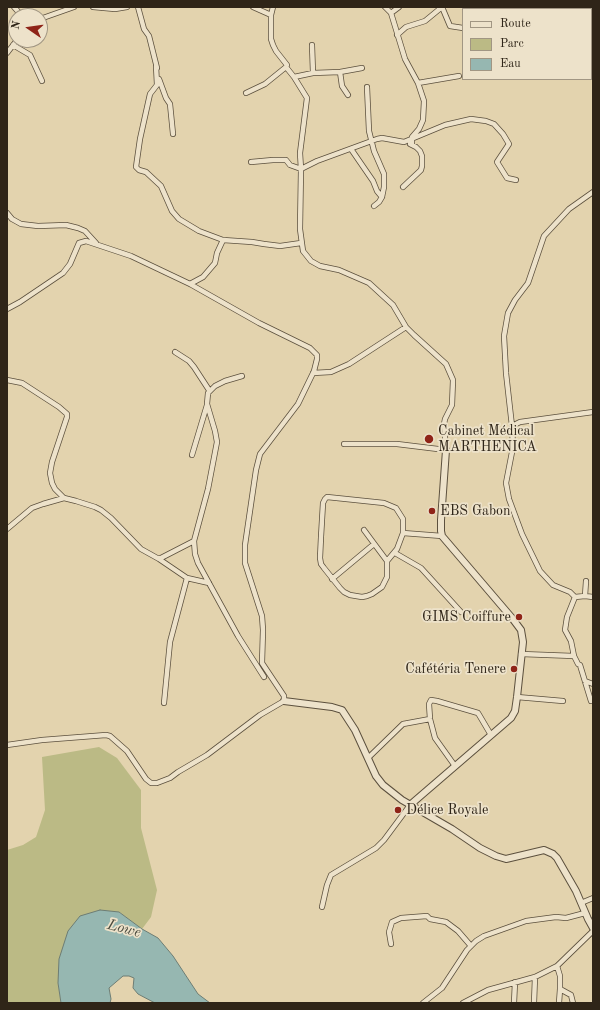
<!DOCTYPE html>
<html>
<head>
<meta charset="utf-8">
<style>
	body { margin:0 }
	#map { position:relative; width:600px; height:1010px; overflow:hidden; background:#e3d3ae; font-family:"Old Standard TT",serif }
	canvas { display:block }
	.frame { position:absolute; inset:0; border:8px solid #2f2518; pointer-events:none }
	.legend { position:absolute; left:462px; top:8px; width:130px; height:72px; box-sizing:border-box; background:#ede2ca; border:1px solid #a19683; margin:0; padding:5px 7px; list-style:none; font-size:12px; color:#2f2518 }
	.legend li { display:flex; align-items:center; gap:8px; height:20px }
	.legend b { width:20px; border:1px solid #a19683 }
	.north { position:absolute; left:8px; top:8px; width:40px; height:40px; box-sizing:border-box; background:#ede2ca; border:1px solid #a19683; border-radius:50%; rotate:283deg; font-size:11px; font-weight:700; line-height:16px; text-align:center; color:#2f2518 }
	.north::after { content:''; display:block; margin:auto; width:14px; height:18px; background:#8f2418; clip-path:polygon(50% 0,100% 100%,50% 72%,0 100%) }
</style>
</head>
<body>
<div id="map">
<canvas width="600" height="1010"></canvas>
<div class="frame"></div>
<ul class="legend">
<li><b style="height:5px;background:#ede2ca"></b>Route</li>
<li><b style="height:11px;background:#bbba85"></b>Parc</li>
<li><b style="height:11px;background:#96b7b1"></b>Eau</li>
</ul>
<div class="north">N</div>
</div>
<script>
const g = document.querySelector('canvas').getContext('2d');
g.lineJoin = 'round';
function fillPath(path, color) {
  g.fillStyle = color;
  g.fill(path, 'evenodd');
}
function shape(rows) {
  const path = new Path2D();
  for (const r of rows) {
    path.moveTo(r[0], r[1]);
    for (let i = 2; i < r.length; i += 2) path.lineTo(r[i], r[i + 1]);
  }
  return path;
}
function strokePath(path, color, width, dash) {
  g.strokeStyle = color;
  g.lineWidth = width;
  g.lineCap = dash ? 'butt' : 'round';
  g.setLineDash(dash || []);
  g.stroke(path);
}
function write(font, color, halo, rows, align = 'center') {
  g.font = font + ' "Old Standard TT",serif';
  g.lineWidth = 3.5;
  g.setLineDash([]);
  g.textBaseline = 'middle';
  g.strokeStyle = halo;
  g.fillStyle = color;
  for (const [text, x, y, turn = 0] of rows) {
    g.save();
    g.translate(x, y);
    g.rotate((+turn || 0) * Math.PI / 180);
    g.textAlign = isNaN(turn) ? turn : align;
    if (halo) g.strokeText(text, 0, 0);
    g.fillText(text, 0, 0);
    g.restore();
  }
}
fillPath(shape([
	[99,747,117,758,141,790,141,828,157,890,151,917,142,929,119,912,58,983,61,1003,7,1003,7,850,23,845,36,837,45,810,42,757]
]), '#bbba85');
const water = shape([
	[100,910,119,912,142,929,158,938,173,956,198,994,210,1003,155,1003,138,994,133,988,134,978,129,976,123,976,109,988,111,999,110,1003,61,1003,58,983,59,959,68,931,80,916,100,910]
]);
fillPath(water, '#96b7b1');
strokePath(water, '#6d7d74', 1);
const minor = shape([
	[14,7,22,16],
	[93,7,115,9,127,7],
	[138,7,144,29,149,36,157,68],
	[253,7,271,15,271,39,273,45,276,51,287,65,286,67,294,77,307,98,300,153,301,169,300,229,303,251,311,261,320,266,339,270,369,283,393,305,406,327,414,335,446,364,453,380,452,405,445,419,444,424,446,450,397,444,344,444],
	[385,7,391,13],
	[399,7,391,13,405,59,418,83,424,101,423,120,419,129,412,137,412,145],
	[442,7,450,26,463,28],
	[591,13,593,13],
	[271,15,273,7],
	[40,19,74,7],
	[397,35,406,27,425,21,442,7],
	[13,45,30,55,42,81],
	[312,45,313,73],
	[7,53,17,40],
	[156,66,157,85,150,94,140,139,136,167,139,170,146,172,161,186,172,211,179,219,199,231,223,240,252,242,264,244,280,246,301,243],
	[340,72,342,86,348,95],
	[294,77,313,73,340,72,362,68],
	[159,79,166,98,170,104,173,134],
	[418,83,459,76],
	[367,87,369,131,374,151,384,174,384,187,382,197,379,202,374,206],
	[246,93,265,84,286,67],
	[351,149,373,181,377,191,382,197],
	[251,162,273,160,286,160,290,165,301,169,317,161,377,139,382,138,404,142,445,125,471,119,486,121,494,124,503,134,509,144,497,162,507,178,516,180],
	[403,187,421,170,422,166,422,156,420,151,416,147,410,144],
	[7,213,12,219,21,224,38,226,66,225,78,228,85,231,96,243],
	[190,284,203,277,215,263,217,253,223,240],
	[7,309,20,302,63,273,70,264,79,243,86,241,131,256,190,284,259,323,310,348,317,355,317,359,314,371,298,404,260,454,256,470,245,545,245,563,262,616,263,630,262,663,284,696,284,701,260,715,207,755,178,772,170,778,157,783,151,783,146,779,127,751,110,736,106,735,42,740,7,745],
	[175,352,189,361,194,367,209,390],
	[313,373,331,372,349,364,406,327],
	[242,376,225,381,215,386,208,393,207,404,215,431,217,442,208,489,194,541,195,554,198,563,238,636,264,677],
	[7,380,22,383,59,407,67,414,67,417,52,462,50,473,52,483,55,489,64,498],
	[512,426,520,422,593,412],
	[192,455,207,405],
	[7,529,32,508,43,504,64,498,76,501,95,507,101,510,111,518,141,549,159,559,187,578,209,583],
	[364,530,387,561,387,577,382,587,372,594,367,596,362,597,350,595,344,592,340,588,324,568,321,564,320,558,321,537,323,503,325,499,327,497,384,503,396,508,403,519,403,533,397,549,387,561],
	[403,533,442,536],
	[395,553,421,568,461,612],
	[159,559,194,541],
	[332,579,374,544],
	[585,596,586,581],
	[575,597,585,596,593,597],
	[521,654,574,656],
	[585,681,593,684],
	[517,697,563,701],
	[591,701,580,665,578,664,574,656,571,641,565,630,567,617,575,597,570,592,553,585,540,571,522,534,509,499,506,483,513,447,512,426,506,373,504,336,508,313,515,300,528,283,544,236,569,209,593,192],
	[164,703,170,642,187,578],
	[368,758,403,724,430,719],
	[455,766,435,738,430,719,429,704,431,700,437,701,478,713,491,735],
	[581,903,593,898],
	[322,907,327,885,331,875,376,848,384,840,410,805],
	[391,944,389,932,392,922,401,918,427,916,430,919,446,922,458,931,471,946],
	[557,966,560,976,560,989,559,1003],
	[560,989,571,995,573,1003],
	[423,1003,442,988,467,950,476,941,484,936,526,921,556,917,566,918,585,913],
	[463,1003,488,990,535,977,557,966,593,931],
	[514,1003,515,982],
	[534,1003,535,977]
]);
const tertiary = shape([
	[284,701,332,707,342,710,355,730,376,776,383,785,402,800,452,829,480,848,496,856,506,859,544,850,553,854,557,858,576,891,588,919,593,928],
	[410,805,511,718,515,711,517,697,523,642,521,630,512,618,442,536,441,531,441,520,446,450]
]);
strokePath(minor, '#5c503e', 6);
strokePath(tertiary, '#5c503e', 8);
strokePath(minor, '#ede2ca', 4.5);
strokePath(tertiary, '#ede2ca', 6);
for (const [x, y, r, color] of [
	[429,439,5,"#8f2418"],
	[432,511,4,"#8f2418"],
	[519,617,4,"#8f2418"],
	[514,669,4,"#8f2418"],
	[398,810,4,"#8f2418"]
]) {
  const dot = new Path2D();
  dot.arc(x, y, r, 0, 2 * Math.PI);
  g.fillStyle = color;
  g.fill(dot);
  strokePath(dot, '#ede2ca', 1.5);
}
write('14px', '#2f2518', '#ede2ca', [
	["Cabinet Médical",438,431],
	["MARTHENICA",438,447],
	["EBS Gabon",440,511],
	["GIMS Coiffure",511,617,"right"],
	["Cafétéria Tenere",506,669,"right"],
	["Délice Royale",406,810]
], 'left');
write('italic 15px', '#494a3e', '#ede2ca', [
	["Lowe",124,929,15]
]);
</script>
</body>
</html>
